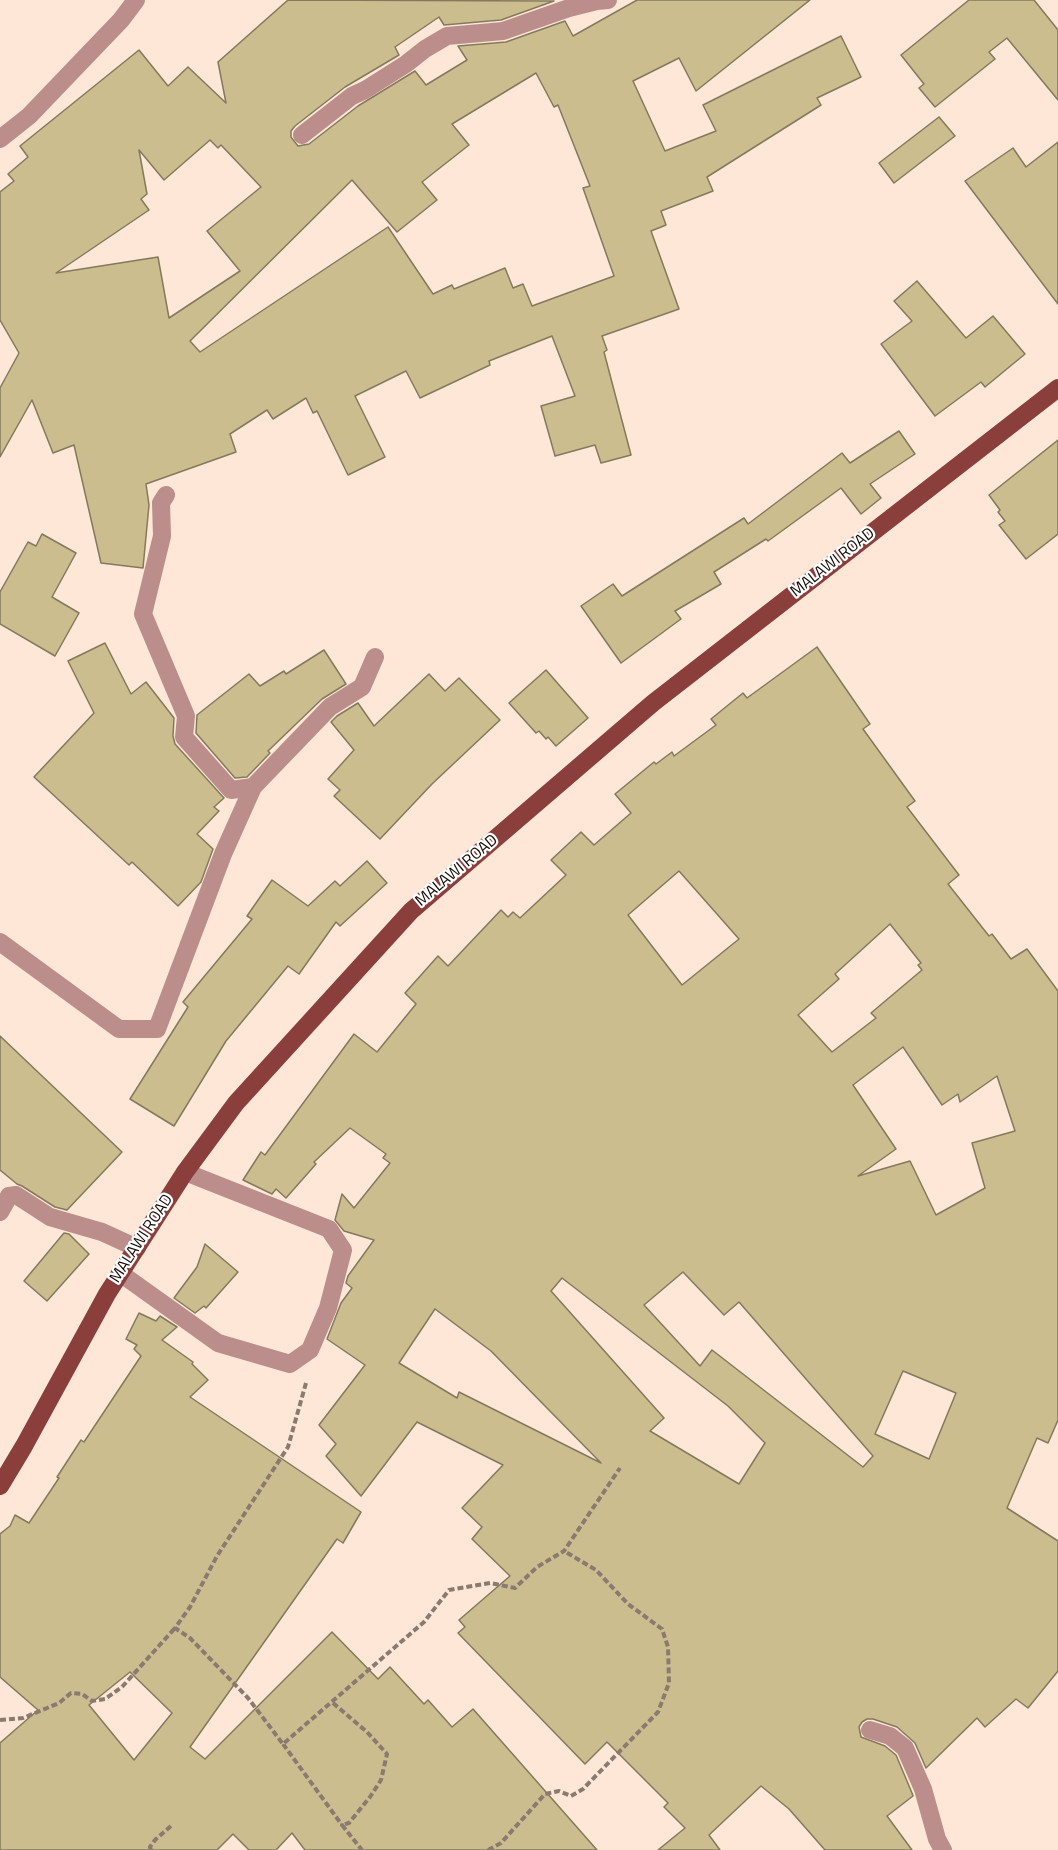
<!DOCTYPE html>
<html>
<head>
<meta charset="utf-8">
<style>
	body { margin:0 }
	canvas { display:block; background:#fee7d6 }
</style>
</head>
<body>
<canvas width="1058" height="1850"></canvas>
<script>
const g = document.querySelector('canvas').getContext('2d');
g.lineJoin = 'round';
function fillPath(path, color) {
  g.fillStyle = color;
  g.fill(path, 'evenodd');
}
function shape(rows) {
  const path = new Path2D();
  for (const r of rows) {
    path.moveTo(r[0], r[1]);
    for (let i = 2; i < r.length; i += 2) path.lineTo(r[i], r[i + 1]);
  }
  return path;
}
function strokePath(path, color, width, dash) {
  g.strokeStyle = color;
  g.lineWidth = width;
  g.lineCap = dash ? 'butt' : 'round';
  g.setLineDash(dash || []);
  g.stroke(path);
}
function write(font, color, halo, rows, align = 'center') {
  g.font = font + ' "Titillium Web",sans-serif';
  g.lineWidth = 4.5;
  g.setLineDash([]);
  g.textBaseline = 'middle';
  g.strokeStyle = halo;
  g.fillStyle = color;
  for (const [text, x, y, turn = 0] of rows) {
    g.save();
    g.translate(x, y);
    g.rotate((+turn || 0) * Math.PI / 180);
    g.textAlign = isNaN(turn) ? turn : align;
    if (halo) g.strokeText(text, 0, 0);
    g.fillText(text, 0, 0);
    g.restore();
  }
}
const building = shape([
	[288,0,554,1,501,20,444,25,439,17,395,47,399,55,345,87,295,126,291,131,291,137,298,146,309,144,358,106,415,71,426,85,467,60,458,46,506,42,565,21,573,36,637,0,810,0,696,91,679,58,633,81,665,151,716,131,703,105,841,36,861,77,817,98,821,105,707,177,713,191,661,211,666,225,651,231,679,309,602,336,607,350,604,352,631,455,601,463,595,445,555,456,541,406,575,396,552,336,489,361,490,365,420,398,406,371,355,396,385,457,348,475,317,411,313,413,306,398,273,419,267,410,230,434,236,452,146,484,149,505,143,568,101,563,74,445,53,453,32,400,0,457,0,388,19,353,0,320,0,192,14,181,8,174,28,157,20,146,139,50,168,86,188,67,226,103,218,62,288,0],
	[536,73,554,107,558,105,590,186,583,188,614,276,532,306,523,284,513,288,505,268,454,289,452,285,433,294,388,227,200,352,190,341,352,180,397,232,437,200,422,182,469,145,452,124,536,73],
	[210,140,218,148,221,145,261,187,207,231,240,271,169,318,158,257,56,273,149,210,141,199,147,194,139,150,164,180,210,140],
	[969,0,1034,0,1058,30,1058,100,1007,38,989,52,995,59,935,107,919,88,924,84,901,55,969,0],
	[939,117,955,136,894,183,879,163,939,117],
	[1058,142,1058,304,965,181,1013,148,1026,167,1058,142],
	[917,281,966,338,993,316,1025,354,985,387,981,382,935,416,881,344,912,321,894,301,917,281],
	[899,431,915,454,870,484,881,498,861,514,841,488,768,541,766,539,714,572,721,584,675,611,681,619,621,663,581,606,613,584,622,596,744,518,748,524,842,453,850,463,899,431],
	[1058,440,1058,534,1026,559,999,525,1005,521,998,512,1000,510,989,495,1058,440],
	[42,534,76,553,52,597,79,613,55,656,0,624,0,592,28,542,36,546,42,534],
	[105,643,131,694,146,682,174,718,173,736,175,744,224,798,214,807,219,811,197,834,213,849,201,882,178,906,132,862,129,865,34,777,94,713,68,661,105,643],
	[817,647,870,724,863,729,915,801,907,807,959,875,948,884,989,936,992,934,1011,959,1027,949,1058,991,1058,1420,1048,1443,1037,1438,1007,1508,1058,1541,1058,1671,1028,1708,1016,1699,985,1727,977,1718,926,1768,915,1743,897,1727,873,1719,867,1719,862,1722,859,1727,861,1737,885,1746,896,1755,912,1793,913,1796,887,1816,912,1850,825,1850,789,1809,761,1786,709,1835,720,1850,658,1850,685,1828,664,1807,668,1803,607,1742,585,1764,458,1633,465,1627,459,1620,510,1576,472,1539,482,1527,462,1508,503,1465,417,1422,361,1496,326,1456,336,1444,319,1425,365,1365,327,1339,341,1303,352,1288,346,1283,348,1276,374,1240,344,1231,335,1220,342,1194,354,1208,390,1163,383,1158,386,1154,350,1128,314,1162,316,1164,286,1198,276,1189,272,1194,243,1180,261,1152,265,1155,354,1034,377,1052,416,1004,405,993,438,956,448,966,501,910,508,917,513,912,520,918,566,875,551,860,581,832,594,845,631,813,615,794,654,762,656,764,672,752,674,756,716,725,711,719,743,693,747,698,817,647],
	[679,871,739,939,682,985,628,915,679,871],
	[890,924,921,963,918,965,922,970,871,1013,876,1018,832,1052,798,1015,839,979,835,974,890,924],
	[903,1047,942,1105,958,1094,960,1102,997,1076,1015,1131,972,1143,985,1188,936,1215,910,1161,858,1176,896,1149,853,1085,903,1047],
	[683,1272,724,1315,739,1302,873,1456,863,1467,712,1350,700,1366,644,1305,683,1272],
	[562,1278,728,1406,765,1443,739,1484,650,1431,664,1418,551,1291,562,1278],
	[435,1309,491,1351,601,1463,459,1392,457,1398,399,1363,435,1309],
	[903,1371,956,1393,929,1459,875,1434,903,1371],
	[324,650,346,684,322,699,268,751,270,753,247,777,235,778,196,733,197,715,249,674,260,686,284,671,286,674,324,650],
	[546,670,588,718,556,746,548,737,546,739,539,731,536,733,509,703,546,670],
	[429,674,445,691,459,678,500,720,432,784,380,839,334,796,340,790,328,779,354,750,331,722,337,716,358,703,374,726,429,674],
	[367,861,387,883,340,926,336,922,299,974,288,966,226,1041,174,1126,130,1099,188,1007,183,1002,252,919,247,916,272,880,308,906,335,881,340,886,367,861],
	[0,1036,122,1152,67,1210,55,1207,22,1186,17,1184,0,1170,0,1036],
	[64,1233,69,1234,89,1254,47,1301,24,1281,64,1233],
	[205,1244,238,1272,206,1308,204,1306,195,1313,174,1298,197,1267,205,1244],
	[139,1313,156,1321,160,1316,177,1327,162,1340,193,1362,192,1364,208,1380,190,1397,361,1512,343,1543,337,1539,190,1747,205,1759,332,1632,378,1679,390,1667,424,1704,428,1700,452,1727,473,1709,597,1850,305,1850,292,1833,276,1850,249,1850,233,1834,217,1850,0,1850,0,1743,38,1710,0,1677,0,1534,10,1526,15,1515,29,1523,59,1478,57,1477,81,1440,84,1442,141,1356,134,1349,137,1345,126,1339,139,1313],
	[130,1672,172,1713,134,1760,89,1705,130,1672]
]);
fillPath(building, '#ccbd8f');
strokePath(building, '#837a5d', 1.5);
strokePath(shape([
	[306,1383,288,1447,217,1556,190,1607,175,1628,190,1638,248,1698,283,1744,424,1622,449,1590,490,1583,515,1588,537,1567,564,1551,620,1468],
	[333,1703,367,1732,387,1754,381,1780,370,1797,349,1823,342,1825,362,1850],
	[0,1720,23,1718,59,1703,71,1693,82,1694,92,1701,105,1699,122,1687,175,1628],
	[283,1744,342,1825],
	[151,1850,150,1847,155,1840,172,1825],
	[488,1850,501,1843,545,1794,559,1791,571,1796,583,1789,658,1712,669,1683,668,1647,662,1629,628,1604,596,1570,564,1551]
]), '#8b7a6f', 4, [6, 3]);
strokePath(shape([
	[302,135,352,96,365,90,406,64,425,49,447,36,503,31,569,8,597,1,608,0],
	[0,139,29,116,121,20,136,0],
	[166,495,161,503,162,536,143,614,186,716,184,737,231,790,253,787],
	[0,942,119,1029,157,1029,223,854,253,787,330,707,362,687,375,657],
	[0,1212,9,1196,16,1195,50,1217,102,1232,137,1248],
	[120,1273,218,1343,290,1364,310,1350,328,1308,343,1250,329,1229,185,1172],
	[870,1730,890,1736,905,1748,923,1789,937,1839,943,1850]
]), '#bc8e8b', 18);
strokePath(shape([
	[0,1486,24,1446,107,1294,185,1172,236,1103,411,911,653,703,1058,388]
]), '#8b3f3d', 18);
write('16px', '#130a04', '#fff', [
	["MALAWI ROAD",833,563,-38],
	["MALAWI ROAD",457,871,-40],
	["MALAWI ROAD",142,1239,-57]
]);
</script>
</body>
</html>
